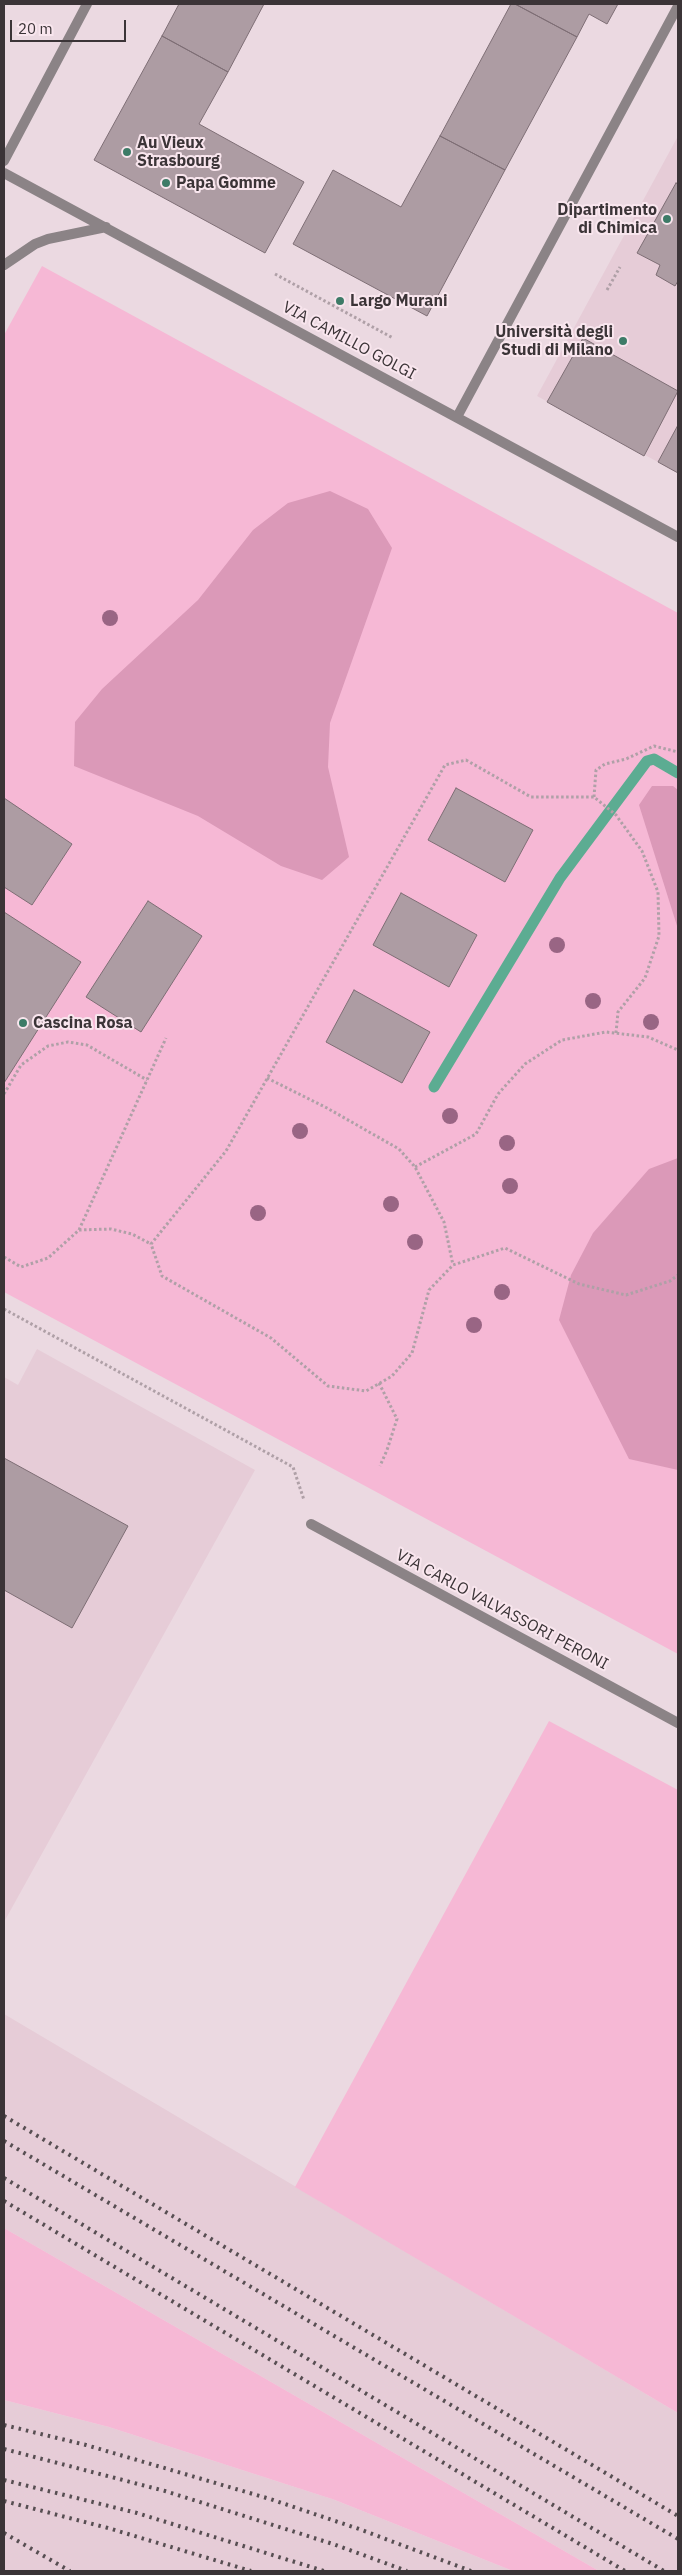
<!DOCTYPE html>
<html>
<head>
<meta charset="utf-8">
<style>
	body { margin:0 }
	#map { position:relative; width:682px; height:2575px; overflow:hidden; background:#ebd9e1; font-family:"IBM Plex Sans",sans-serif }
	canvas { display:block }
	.frame { position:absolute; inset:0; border:5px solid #3b3437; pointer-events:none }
	.scale { position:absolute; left:10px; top:20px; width:116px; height:22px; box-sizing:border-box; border:2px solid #3b3437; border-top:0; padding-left:6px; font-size:15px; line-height:18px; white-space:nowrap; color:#3b3437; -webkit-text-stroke:4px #f9e6ee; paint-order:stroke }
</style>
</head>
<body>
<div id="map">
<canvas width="682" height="2575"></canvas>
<div class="frame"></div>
<div class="scale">20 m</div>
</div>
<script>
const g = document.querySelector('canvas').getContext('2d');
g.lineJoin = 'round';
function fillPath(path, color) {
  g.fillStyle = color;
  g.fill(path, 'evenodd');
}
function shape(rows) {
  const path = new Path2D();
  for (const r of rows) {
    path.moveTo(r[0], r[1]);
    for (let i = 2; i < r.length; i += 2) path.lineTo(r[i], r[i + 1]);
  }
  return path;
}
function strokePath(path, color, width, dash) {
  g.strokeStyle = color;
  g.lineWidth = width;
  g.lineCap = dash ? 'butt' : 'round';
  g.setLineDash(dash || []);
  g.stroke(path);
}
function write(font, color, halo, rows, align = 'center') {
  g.font = font + ' "IBM Plex Sans",sans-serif';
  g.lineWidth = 4;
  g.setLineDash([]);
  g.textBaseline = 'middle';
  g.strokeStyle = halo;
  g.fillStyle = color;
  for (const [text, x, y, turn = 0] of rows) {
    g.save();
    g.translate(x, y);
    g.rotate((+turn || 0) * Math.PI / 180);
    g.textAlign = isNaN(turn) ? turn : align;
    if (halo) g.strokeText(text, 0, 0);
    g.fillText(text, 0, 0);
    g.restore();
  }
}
fillPath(shape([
	[678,136,678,473,537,396],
	[37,1349,255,1470,4,1922,4,1377,18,1385],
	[4,2014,678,2413,678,2571,599,2571,4,2228],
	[4,2400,109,2427,335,2500,513,2571,4,2571]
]), '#e6ccd7');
fillPath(shape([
	[42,266,678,613,678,1654,4,1292,4,335],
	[549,1721,678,1790,678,2413,295,2187],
	[4,2228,599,2571,513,2571,335,2500,109,2427,4,2400]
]), '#f6b8d5');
fillPath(shape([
	[330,491,368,509,392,548,330,723,328,767,349,857,322,880,281,866,198,816,74,766,75,722,102,689,198,600,253,530,288,503],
	[652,786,673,786,678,790,678,929,639,805],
	[678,1158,678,1470,629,1459,559,1320,571,1275,593,1233,649,1169]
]), '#db99b8');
strokePath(shape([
	[434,1087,560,878,647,761,654,759,678,773]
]), '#5cac92', 11);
const building = shape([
	[179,4,264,4,228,72,162,36,179,4],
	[511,4,515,4,577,37,505,170,440,136,511,4],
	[515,4,618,4,607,24,589,14,577,37,515,4],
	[162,36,228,72,199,124,304,182,265,253,94,160,162,36],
	[440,136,505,170,427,316,293,244,333,170,401,207,440,136],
	[676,183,678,184,678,281,675,286,656,275,660,265,637,253,676,183],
	[583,338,678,391,644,456,547,402,583,338],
	[678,425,678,473,658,462,678,425],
	[456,788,533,830,505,882,428,840,456,788],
	[4,798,72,844,32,905,4,887,4,798],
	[401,893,477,935,449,987,373,945,401,893],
	[148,901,202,936,141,1032,86,997,148,901],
	[4,912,81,962,4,1083,4,912],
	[354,990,430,1032,402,1083,326,1042,354,990],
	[4,1458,128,1526,72,1628,4,1590,4,1458]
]);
fillPath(building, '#ad9ca3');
strokePath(building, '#7e6e75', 1);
strokePath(shape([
	[275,274,393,338],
	[607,290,620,267],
	[594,797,596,770,605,764,626,759,654,746,678,752],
	[616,1033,618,1012,645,978,659,936,658,892,642,851,616,815,594,797,531,797,466,760,445,765,226,1151,151,1244,162,1276,271,1338,328,1386,366,1391,392,1376,412,1353,429,1290,453,1265,505,1248,579,1284,626,1295,670,1281,678,1275],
	[267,1078,327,1108,399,1149,415,1167,444,1222,453,1265],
	[4,1094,21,1065,48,1046,68,1042,87,1045,147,1080],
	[415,1167,476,1134,498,1094,525,1064,562,1040,606,1032,648,1037,678,1050],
	[79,1230,166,1038],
	[4,1257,21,1267,48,1258,79,1230,111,1229,132,1234,151,1244],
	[4,1309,293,1467,304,1500],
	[379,1383,397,1419,387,1450,380,1466]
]), '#afa0a7', 3, [2.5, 2.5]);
strokePath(shape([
	[4,161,87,4],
	[4,173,678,537],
	[4,265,35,244,48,239,106,227],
	[457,417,678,6],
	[311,1524,678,1723]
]), '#8b8386', 10);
strokePath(shape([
	[4,2116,678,2516],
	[4,2141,678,2539],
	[4,2178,664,2571],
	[4,2201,625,2571],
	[4,2425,86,2445,270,2499,359,2529,471,2571],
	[4,2449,165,2491,333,2544,407,2571],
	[4,2480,137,2513,324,2571],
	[4,2501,108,2528,251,2571],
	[4,2533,70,2571]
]), '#574e52', 4, [2.5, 5]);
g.fillStyle = '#996584';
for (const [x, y] of [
	[110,618],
	[557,945],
	[593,1001],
	[651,1022],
	[450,1116],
	[300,1131],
	[507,1143],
	[510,1186],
	[391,1204],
	[258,1213],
	[415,1242],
	[502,1292],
	[474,1325]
]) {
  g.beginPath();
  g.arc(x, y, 8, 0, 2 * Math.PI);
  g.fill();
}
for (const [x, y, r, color] of [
	[127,152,5,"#3d7b67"],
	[166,183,5,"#3d7b67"],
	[667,219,5,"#3d7b67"],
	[340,301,5,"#3d7b67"],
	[623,341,5,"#3d7b67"],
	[23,1023,5,"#3d7b67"]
]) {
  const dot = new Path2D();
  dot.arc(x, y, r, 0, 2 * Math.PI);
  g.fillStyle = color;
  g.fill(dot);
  strokePath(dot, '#f9e6ee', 2);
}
write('bold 16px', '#3b3437', '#f9e6ee', [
	["Au Vieux",137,143],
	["Strasbourg",137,161],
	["Papa Gomme",176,183],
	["Dipartimento",657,210,"right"],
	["di Chimica",657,228,"right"],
	["Largo Murani",350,301],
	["Università degli",613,332,"right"],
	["Studi di Milano",613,350,"right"],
	["Cascina Rosa",33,1023]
], 'left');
write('16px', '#3b3437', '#f9e6ee', [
	["VIA CAMILLO GOLGI",349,341,28],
	["VIA CARLO VALVASSORI PERONI",502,1610,28]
]);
</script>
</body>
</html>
